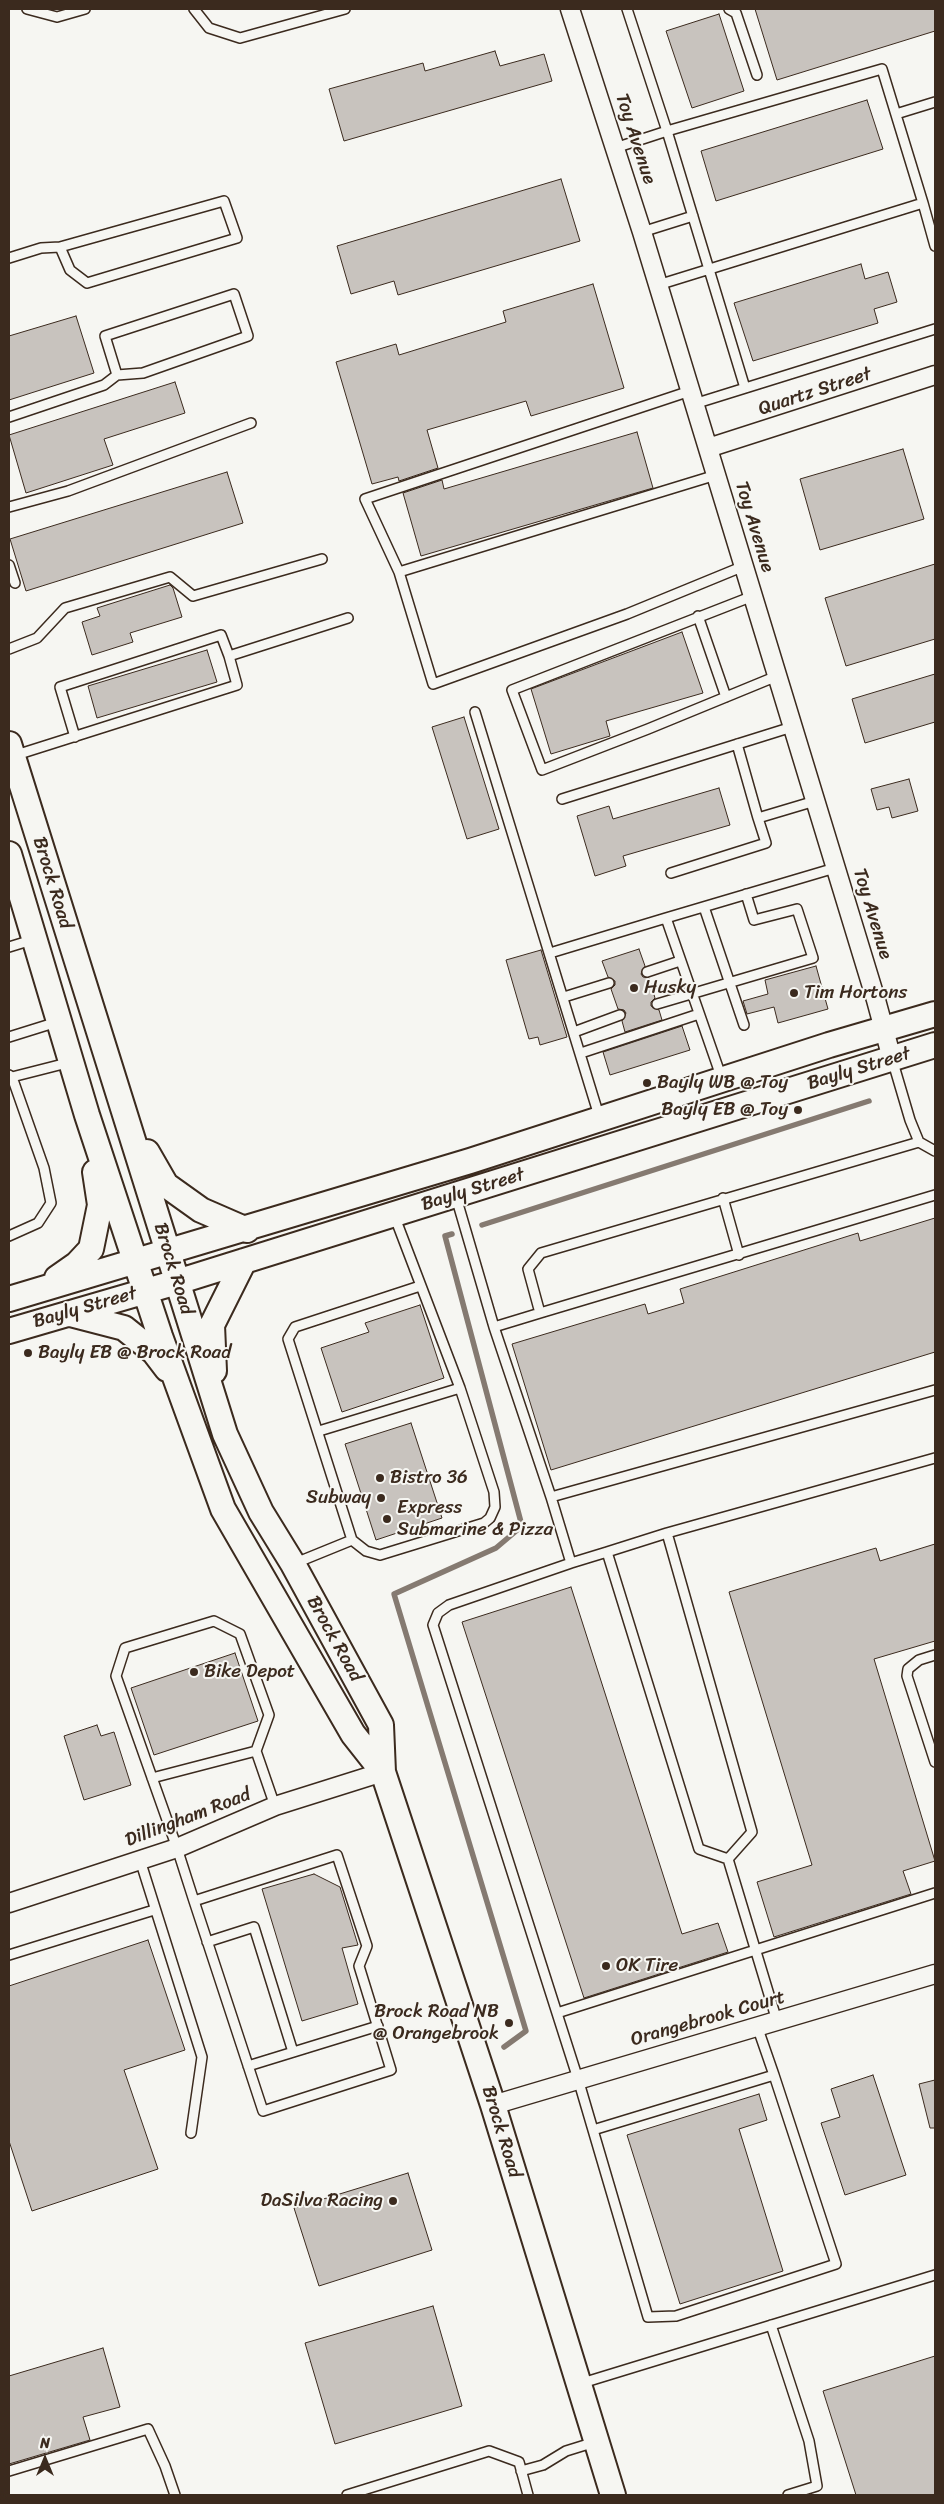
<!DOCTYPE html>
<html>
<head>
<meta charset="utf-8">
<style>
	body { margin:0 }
	#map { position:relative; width:944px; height:2504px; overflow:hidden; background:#f6f6f2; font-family:Sriracha,sans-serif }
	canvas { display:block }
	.frame { position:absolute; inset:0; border:10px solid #3b2a1e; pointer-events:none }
	.north { position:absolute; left:20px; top:2434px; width:50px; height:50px; -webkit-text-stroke:4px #f6f6f2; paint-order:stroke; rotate:0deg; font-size:14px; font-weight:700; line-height:20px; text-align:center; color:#3b2a1e }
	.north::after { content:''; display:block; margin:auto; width:18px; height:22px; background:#3b2a1e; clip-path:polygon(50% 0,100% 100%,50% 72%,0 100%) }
</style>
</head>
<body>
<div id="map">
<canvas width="944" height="2504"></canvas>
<div class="frame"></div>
<div class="north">N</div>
</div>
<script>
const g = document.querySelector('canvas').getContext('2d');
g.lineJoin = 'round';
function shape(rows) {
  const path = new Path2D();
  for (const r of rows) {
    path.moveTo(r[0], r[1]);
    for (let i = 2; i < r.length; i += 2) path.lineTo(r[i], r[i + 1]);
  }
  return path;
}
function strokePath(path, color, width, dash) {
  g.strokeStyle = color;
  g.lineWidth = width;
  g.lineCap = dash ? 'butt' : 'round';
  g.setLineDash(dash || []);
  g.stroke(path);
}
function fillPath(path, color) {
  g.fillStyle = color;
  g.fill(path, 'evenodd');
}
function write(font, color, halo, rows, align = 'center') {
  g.font = font + ' Sriracha,sans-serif';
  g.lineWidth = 4;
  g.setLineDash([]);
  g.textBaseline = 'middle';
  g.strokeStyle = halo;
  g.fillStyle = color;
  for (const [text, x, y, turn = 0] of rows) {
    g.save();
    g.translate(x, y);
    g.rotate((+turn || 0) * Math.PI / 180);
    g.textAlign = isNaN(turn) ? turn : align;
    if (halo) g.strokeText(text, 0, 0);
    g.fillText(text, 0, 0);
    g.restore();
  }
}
strokePath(shape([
	[482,1225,869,1101],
	[452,1234,445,1236,522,1526,496,1548,394,1594,526,2031,504,2047]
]), '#857a71', 5.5);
const building = shape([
	[755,9,935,9,935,31,777,80,755,9],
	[719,14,744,91,692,108,666,31,719,14],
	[495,51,500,66,544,54,552,81,344,141,329,89,423,63,425,71,495,51],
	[867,100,883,149,716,201,701,151,867,100],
	[561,179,580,241,398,295,394,281,351,294,337,246,561,179],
	[861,264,865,279,888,272,897,302,874,309,878,323,753,361,734,303,861,264],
	[593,284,624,388,531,416,526,401,427,430,438,468,399,481,398,477,372,484,336,362,396,344,399,355,506,322,503,311,593,284],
	[76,316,94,373,9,400,9,336,76,316],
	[175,382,185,413,104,439,113,465,26,493,9,435,175,382],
	[637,432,653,488,421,556,403,493,442,480,444,489,637,432],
	[903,449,924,519,820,550,800,479,903,449],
	[227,472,243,523,26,591,10,539,227,472],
	[935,564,935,639,846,666,825,598,935,564],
	[170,585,173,588,182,617,130,633,133,642,92,655,82,622,100,616,97,608,170,585],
	[682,632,703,693,606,721,610,736,551,754,531,689,682,632],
	[207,650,217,682,97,718,88,686,207,650],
	[935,674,935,722,865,743,852,699,935,674],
	[464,717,499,829,467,839,432,727,464,717],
	[909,779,918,811,892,818,889,807,877,810,871,789,909,779],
	[719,788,730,825,623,856,626,866,595,876,577,816,609,806,613,819,719,788],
	[639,949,645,966,641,974,643,977,649,978,655,998,651,1002,651,1006,659,1010,662,1020,625,1032,622,1021,626,1013,624,1010,618,1009,611,989,615,985,615,981,608,977,602,961,639,949],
	[541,950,567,1037,540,1045,538,1037,529,1039,506,960,541,950],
	[816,966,828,1009,778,1023,774,1007,747,1014,743,1001,768,994,765,980,816,966],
	[682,1026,690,1050,610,1075,603,1052,682,1026],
	[935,1218,935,1352,551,1470,512,1344,645,1304,648,1314,684,1303,680,1289,858,1233,860,1241,935,1218],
	[420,1305,444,1378,342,1412,321,1348,369,1332,365,1323,420,1305],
	[411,1423,442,1518,376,1540,345,1444,411,1423],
	[935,1544,935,1641,874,1659,935,1861,903,1871,911,1894,774,1937,757,1882,812,1865,729,1592,876,1548,880,1561,935,1544],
	[571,1587,682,1934,718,1923,728,1952,584,1998,462,1622,571,1587],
	[235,1653,258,1721,154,1755,131,1688,235,1653],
	[97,1725,101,1736,114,1732,131,1785,84,1800,64,1736,97,1725],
	[314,1874,340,1887,358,1945,342,1948,358,2004,302,2021,262,1889,314,1874],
	[148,1940,185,2050,124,2070,158,2169,32,2211,9,2141,9,1986,148,1940],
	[873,2075,906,2175,845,2195,821,2123,840,2117,831,2089,873,2075],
	[935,2080,935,2128,930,2128,919,2084,935,2080],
	[759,2094,767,2120,739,2129,783,2271,680,2304,627,2135,759,2094],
	[408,2173,432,2250,319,2286,294,2208,408,2173],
	[433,2306,462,2406,335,2444,305,2343,433,2306],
	[103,2348,120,2407,83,2417,90,2440,9,2464,9,2376,103,2348],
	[935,2356,935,2495,856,2495,823,2391,935,2356]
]);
fillPath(building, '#c8c3be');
strokePath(building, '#3b2a1e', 1);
const lane = shape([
	[27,9,57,17,85,9],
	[194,9,209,28,240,38,345,9],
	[627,9,667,131,882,69,923,203],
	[729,9,736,13,757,75],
	[896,114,935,102],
	[615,148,667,131,745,388],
	[642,232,693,216],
	[9,258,41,248,60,247,224,201,237,238,87,283,70,270,60,247],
	[658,285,923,203,935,246],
	[694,404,935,329],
	[9,417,104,385,117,375,143,373,248,336,234,294,105,336,117,375],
	[716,475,399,572,433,684,627,614,744,566],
	[9,507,68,491,251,423],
	[9,565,15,583],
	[399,572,365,499,690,391],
	[753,596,512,690,542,770,648,729,777,676],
	[698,616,726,697],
	[9,649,37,638,65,608,170,577,193,596,322,559],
	[475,712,600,1119],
	[75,737,60,687,221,635,229,656],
	[737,744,758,818],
	[13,756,237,685,229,656,348,618],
	[562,799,792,727],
	[671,873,766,843,758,818,815,801],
	[704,907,744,1025],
	[9,947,35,939],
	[550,953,666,918],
	[647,972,680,961],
	[564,997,609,983],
	[657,1004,813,958,797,909,754,920,746,894],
	[574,1032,620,1015],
	[9,1037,57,1022],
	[581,1053,699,1014],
	[9,1075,12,1077,71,1062],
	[722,1079,666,918,835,868],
	[919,1142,935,1151],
	[456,1197,494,1327,540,1313,528,1269,541,1253,919,1142,910,1120,892,1059],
	[723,1198,739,1255],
	[9,1236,38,1223,51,1203,44,1168,12,1077],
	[540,1313,935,1195],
	[494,1327,551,1497,935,1390],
	[319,1431,460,1388],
	[551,1497,571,1563,449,1605,438,1613,433,1625,578,2079,648,2317,676,2316,836,2264,774,2075],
	[667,1533,935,1458],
	[352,1540,288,1339,295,1327,420,1286],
	[607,1552,667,1533,752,1832,728,1859],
	[571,1563,607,1552,699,1849,728,1859,777,2021],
	[293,1564,352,1540,366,1551,380,1555,484,1523,490,1518,495,1507,494,1492,460,1388,394,1215],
	[935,1655,919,1660,908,1669,907,1676,935,1762],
	[152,1778,256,1751],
	[140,1860,202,2057,191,2133],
	[194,1901,337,1855,367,1946,359,1966,391,2070,263,2111,194,1901,177,1848,116,1676,125,1648,214,1621,240,1634,269,1715,256,1751,275,1806],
	[207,1942,254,1927,293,2052],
	[9,1955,154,1910],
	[557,2013,935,1893],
	[248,2066,378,2026],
	[593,2130,774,2075,757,2026],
	[771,2325,809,2441,817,2486,788,2495],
	[579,2384,935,2275],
	[9,2471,148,2429,165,2466,175,2495],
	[521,2471,543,2465,566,2451,595,2442],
	[347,2495,489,2451,519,2462,528,2495]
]);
const street = shape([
	[570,9,642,232,876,1000,892,1059],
	[708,448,935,375],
	[9,1903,177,1848,275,1806,383,1772],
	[493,2105,935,1974]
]);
const secondary = shape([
	[9,744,225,1434,261,1512,293,1564,381,1725,383,1772,493,2105,613,2495],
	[9,854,87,1115,160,1336,223,1509,353,1734,383,1772],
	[147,1152,166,1185,201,1210,247,1230],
	[57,1278,77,1264,91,1249,100,1205,95,1172],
	[9,1299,470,1161,829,1045,935,1014],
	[70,1314,124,1328,154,1352,167,1369],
	[9,1331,177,1282,935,1045],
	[214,1371,212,1325,244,1261]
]);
strokePath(lane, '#3b2a1e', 12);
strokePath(street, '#3b2a1e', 21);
strokePath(secondary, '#3b2a1e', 28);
strokePath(lane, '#f6f6f2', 9);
strokePath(street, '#f6f6f2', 18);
strokePath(secondary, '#f6f6f2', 24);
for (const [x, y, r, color] of [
	[634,988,5,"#3b2a1e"],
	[794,993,5,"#3b2a1e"],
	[647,1083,5,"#3b2a1e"],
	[798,1110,5,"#3b2a1e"],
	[28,1353,5,"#3b2a1e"],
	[380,1478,5,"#3b2a1e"],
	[381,1498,5,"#3b2a1e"],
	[387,1519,5,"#3b2a1e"],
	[194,1672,5,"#3b2a1e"],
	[606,1966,5,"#3b2a1e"],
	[509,2023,5,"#3b2a1e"],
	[393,2201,5,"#3b2a1e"]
]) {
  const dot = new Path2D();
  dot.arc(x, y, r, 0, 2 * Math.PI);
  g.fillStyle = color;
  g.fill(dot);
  strokePath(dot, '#f6f6f2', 2);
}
write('19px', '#3b2a1e', '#f6f6f2', [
	["Toy Avenue",635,139,72],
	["Quartz Street",815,392,-18],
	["Toy Avenue",754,527,73],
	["Brock Road",52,883,73],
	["Toy Avenue",872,914,73],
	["Bayly Street",859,1069,-17],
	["Bayly Street",473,1190,-17],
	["Brock Road",173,1269,73],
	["Bayly Street",85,1308,-16],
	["Brock Road",334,1639,61],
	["Dillingham Road",188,1818,-21],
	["Orangebrook Court",708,2019,-16],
	["Brock Road",501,2132,73]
]);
write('19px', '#3b2a1e', '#f6f6f2', [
	["Husky",644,988],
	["Tim Hortons",804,993],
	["Bayly WB @ Toy",657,1083],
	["Bayly EB @ Toy",788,1110,"right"],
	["Bayly EB @ Brock Road",38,1353],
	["Bistro 36",390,1478],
	["Subway",371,1498,"right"],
	["Express",397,1508],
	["Submarine & Pizza",397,1530],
	["Bike Depot",204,1672],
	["OK Tire",616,1966],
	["Brock Road NB",499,2012,"right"],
	["@ Orangebrook",499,2034,"right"],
	["DaSilva Racing",383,2201,"right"]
], 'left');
</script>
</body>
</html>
